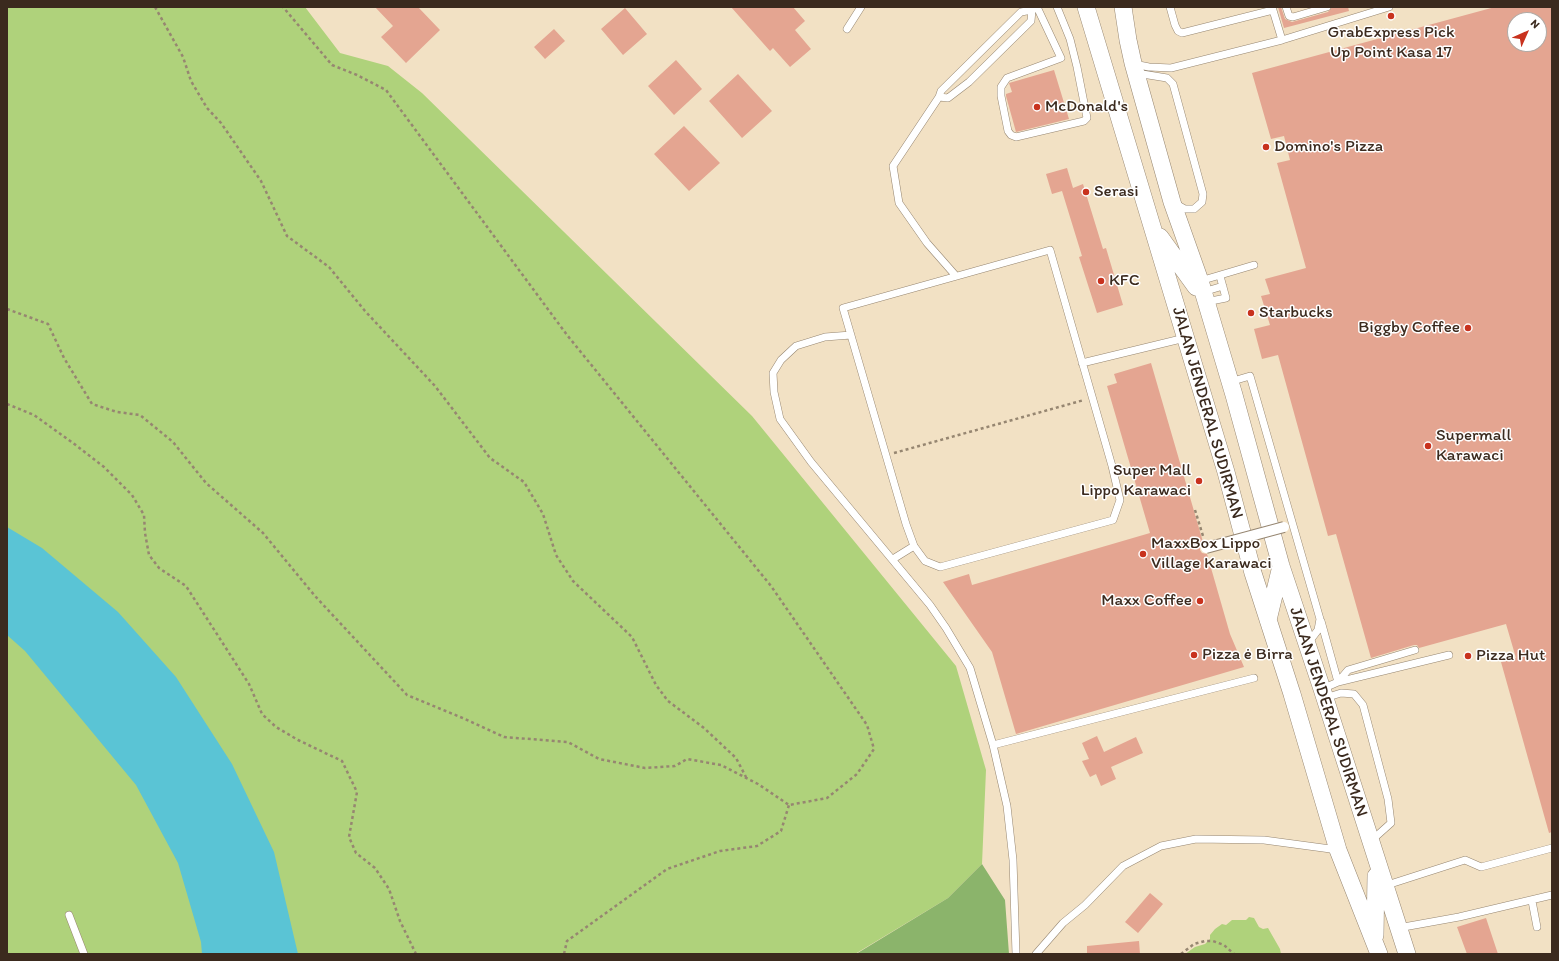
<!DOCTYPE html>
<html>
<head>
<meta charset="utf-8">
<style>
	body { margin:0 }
	#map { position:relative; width:1559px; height:961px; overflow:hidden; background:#f2e1c4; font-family:Itim,sans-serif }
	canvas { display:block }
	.frame { position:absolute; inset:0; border:8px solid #3b2a1e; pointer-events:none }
	.north { position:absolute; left:1507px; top:12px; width:40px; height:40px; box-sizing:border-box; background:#fff; border:1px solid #b1aaa5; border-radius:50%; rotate:45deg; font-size:11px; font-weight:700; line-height:16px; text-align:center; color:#3b2a1e }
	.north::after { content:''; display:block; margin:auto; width:14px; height:18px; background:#c8321e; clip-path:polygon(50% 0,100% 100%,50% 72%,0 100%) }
</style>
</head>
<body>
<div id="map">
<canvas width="1559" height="961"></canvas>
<div class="frame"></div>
<div class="north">N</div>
</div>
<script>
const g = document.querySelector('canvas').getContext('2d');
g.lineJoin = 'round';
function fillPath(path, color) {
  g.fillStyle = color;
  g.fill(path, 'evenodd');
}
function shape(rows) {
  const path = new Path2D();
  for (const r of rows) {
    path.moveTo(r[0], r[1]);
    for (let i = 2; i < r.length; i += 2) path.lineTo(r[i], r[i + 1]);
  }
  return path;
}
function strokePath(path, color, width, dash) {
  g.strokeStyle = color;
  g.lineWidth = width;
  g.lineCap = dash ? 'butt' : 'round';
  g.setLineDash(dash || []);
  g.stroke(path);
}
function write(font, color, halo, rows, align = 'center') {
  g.font = font + ' Itim,sans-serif';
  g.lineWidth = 3;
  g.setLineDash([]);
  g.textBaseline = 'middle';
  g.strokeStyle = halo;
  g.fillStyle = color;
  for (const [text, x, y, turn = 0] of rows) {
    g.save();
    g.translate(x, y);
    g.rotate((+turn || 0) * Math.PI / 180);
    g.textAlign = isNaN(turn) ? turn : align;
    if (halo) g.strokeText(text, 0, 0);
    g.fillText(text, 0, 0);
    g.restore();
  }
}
fillPath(shape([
	[7,7,305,7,340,53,388,66,422,93,752,416,956,666,986,770,982,864,948,898,855,954,7,954],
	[1249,917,1254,918,1259,927,1263,929,1268,928,1280,949,1281,954,1185,954,1195,947,1205,944,1210,939,1210,935,1215,929,1222,924,1226,925,1232,920,1246,920]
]), '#afd27b');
fillPath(shape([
	[982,864,1005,900,1009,954,856,954,948,898]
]), '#8bb46b');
fillPath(shape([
	[7,527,42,548,118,612,176,677,232,764,274,852,298,954,202,954,201,942,178,863,136,785,25,651,7,635]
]), '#5ac4d5');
fillPath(shape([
	[375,7,418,7,440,30,406,63,381,37,393,26],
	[731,7,793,7,805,21,795,30,811,49,790,67,773,48,770,51],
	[1278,7,1281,7,1285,19,1292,22,1328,12,1332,7,1348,7,1349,11,1284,28],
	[1495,7,1552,7,1552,832,1549,833,1501,662,1516,658,1506,624,1419,648,1417,645,1414,645,1371,658,1336,534,1328,536,1278,355,1262,359,1254,329,1270,325,1261,296,1270,294,1265,279,1306,268,1277,163,1290,160,1284,136,1271,139,1252,73],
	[1515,20,1539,20,1539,44,1515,44],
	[625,8,647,34,623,55,601,29],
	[554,29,565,41,545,59,534,47],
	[676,60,702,89,674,115,648,86],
	[1054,70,1069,119,1016,132,1006,96,1006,94,1012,92,1009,83],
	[738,74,772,111,742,138,709,101],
	[684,126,720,163,689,191,654,154],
	[1067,168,1073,188,1083,184,1103,249,1106,248,1123,305,1097,313,1079,257,1082,256,1062,191,1052,194,1046,174],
	[1151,363,1203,542,1200,546,1200,550,1202,553,1207,554,1230,634,1244,667,1016,734,992,652,943,582,969,574,972,585,1150,533,1107,386,1117,383,1114,374],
	[1097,736,1104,752,1136,737,1143,753,1111,767,1116,779,1101,786,1096,774,1090,777,1082,761,1089,759,1082,743],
	[1150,893,1163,904,1138,933,1125,922],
	[1486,918,1498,954,1467,954,1457,927],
	[1139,941,1140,954,1087,954,1087,946]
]), '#e4a591');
const service = shape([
	[1037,7,1061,58,1007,78,1001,87,1001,96,1008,131,1011,135,1016,137,1084,121,1087,118,1077,67,1070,39,1057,7],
	[1170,7,1175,25,1178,31,1182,33,1273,10],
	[1272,7,1282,40],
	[1286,7,1289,16,1293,17,1327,7],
	[847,29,861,7],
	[1134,64,1149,67,1171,68,1282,40,1389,7],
	[1136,73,1167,78,1173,84,1203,194,1202,202,1194,209,1185,209,1174,203],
	[939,97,948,98,969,82,1031,21,1032,10,1021,12,941,91,939,97,893,166,899,203,927,243,956,276],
	[1050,250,1112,466,1120,500,1113,520,940,567,925,561,914,546,906,524,843,308,1050,250],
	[1200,281,1254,265],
	[1203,292,1223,286],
	[1212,307,1211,301,1226,298,1220,276],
	[851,335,825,337,796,346,781,360,773,373,774,392,780,419,811,462,930,605,946,628,970,668,993,745,1007,806,1013,860,1016,954],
	[1082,363,1185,338],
	[1233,378,1233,381,1250,376,1320,619,1318,630,1308,643],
	[893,559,914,546],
	[1321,621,1338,682,1449,655],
	[1322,689,1338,682,1348,670,1415,650],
	[1325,698,1341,693,1354,694,1363,705,1388,799,1391,823,1372,840],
	[993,745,1254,678],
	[1384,886,1465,860,1481,867,1552,848],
	[1532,901,1537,927],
	[69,915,84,954],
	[1398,928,1459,917,1552,895],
	[1036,954,1063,923,1085,905,1123,866,1161,846,1196,839,1264,840,1338,850]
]);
const tertiary = shape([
	[1086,7,1226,472,1253,573,1292,694,1338,850,1379,954],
	[1123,7,1128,40,1133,63,1172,202,1200,281,1234,395,1281,566,1322,689,1407,954],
	[1160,237,1196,287],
	[1268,620,1281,566],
	[1375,935,1376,876]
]);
strokePath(service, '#968671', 8);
strokePath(tertiary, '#968671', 18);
strokePath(shape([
	[155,7,183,57,191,81,207,108,221,123,261,181,287,236,329,267,365,311,435,386,490,458,524,482,543,514,556,555,573,581,632,637,656,685,668,701,704,728,736,758,746,777],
	[7,309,48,324,64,358,92,404,117,412,140,415,173,442,206,483,263,533,315,596,407,695,465,719,504,737,568,742,599,759,645,768,675,766,687,759,721,765,758,784,789,805,827,798,857,774,874,749,867,725,771,586,567,335,386,90,357,75,332,65,283,7],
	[7,404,34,415,73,443,104,467,132,495,144,515,145,533,149,555,159,568,186,586,249,684,262,714,276,727,298,740,342,761,357,792,349,837,356,853,375,868,389,889,400,921,416,954],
	[894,453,1084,400],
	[1195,510,1203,536],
	[564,954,567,941,667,869,720,851,757,846,781,831,789,805],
	[1181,954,1194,944,1205,941,1213,941,1224,945,1234,954]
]), '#968671', 2.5, [3, 3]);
strokePath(service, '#fff', 7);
strokePath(tertiary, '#fff', 17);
const pedestrianBridge = shape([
	[1206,548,1284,527]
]);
strokePath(pedestrianBridge, '#968671', 12, []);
strokePath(pedestrianBridge, '#fff', 10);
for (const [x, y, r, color] of [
	[1391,16,4,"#c8321e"],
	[1037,107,4,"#c8321e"],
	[1266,147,4,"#c8321e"],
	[1086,192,4,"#c8321e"],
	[1101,281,4,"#c8321e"],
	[1251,313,4,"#c8321e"],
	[1468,328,4,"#c8321e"],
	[1428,446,4,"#c8321e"],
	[1199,481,4,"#c8321e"],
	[1143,554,4,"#c8321e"],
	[1200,601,4,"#c8321e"],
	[1194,655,4,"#c8321e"],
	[1468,656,4,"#c8321e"]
]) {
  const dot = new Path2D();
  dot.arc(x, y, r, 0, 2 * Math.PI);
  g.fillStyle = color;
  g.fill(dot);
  strokePath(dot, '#fff', 1.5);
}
write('17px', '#3b2a1e', '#fff', [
	["GrabExpress Pick",1391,33,"center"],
	["Up Point Kasa 17",1391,53,"center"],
	["McDonald's",1045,107],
	["Domino's Pizza",1274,147],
	["Serasi",1094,192],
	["KFC",1109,281],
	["Starbucks",1259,313],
	["Biggby Coffee",1460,328,"right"],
	["Supermall",1436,436],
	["Karawaci",1436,456],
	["Super Mall",1191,471,"right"],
	["Lippo Karawaci",1191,491,"right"],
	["MaxxBox Lippo",1151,544],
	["Village Karawaci",1151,564],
	["Maxx Coffee",1192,601,"right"],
	["Pizza ė Birra",1202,655],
	["Pizza Hut",1476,656]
], 'left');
write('17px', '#3b2a1e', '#fff', [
	["JALAN JENDERAL SUDIRMAN",1207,413,74],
	["JALAN JENDERAL SUDIRMAN",1328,712,72]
]);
</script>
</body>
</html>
